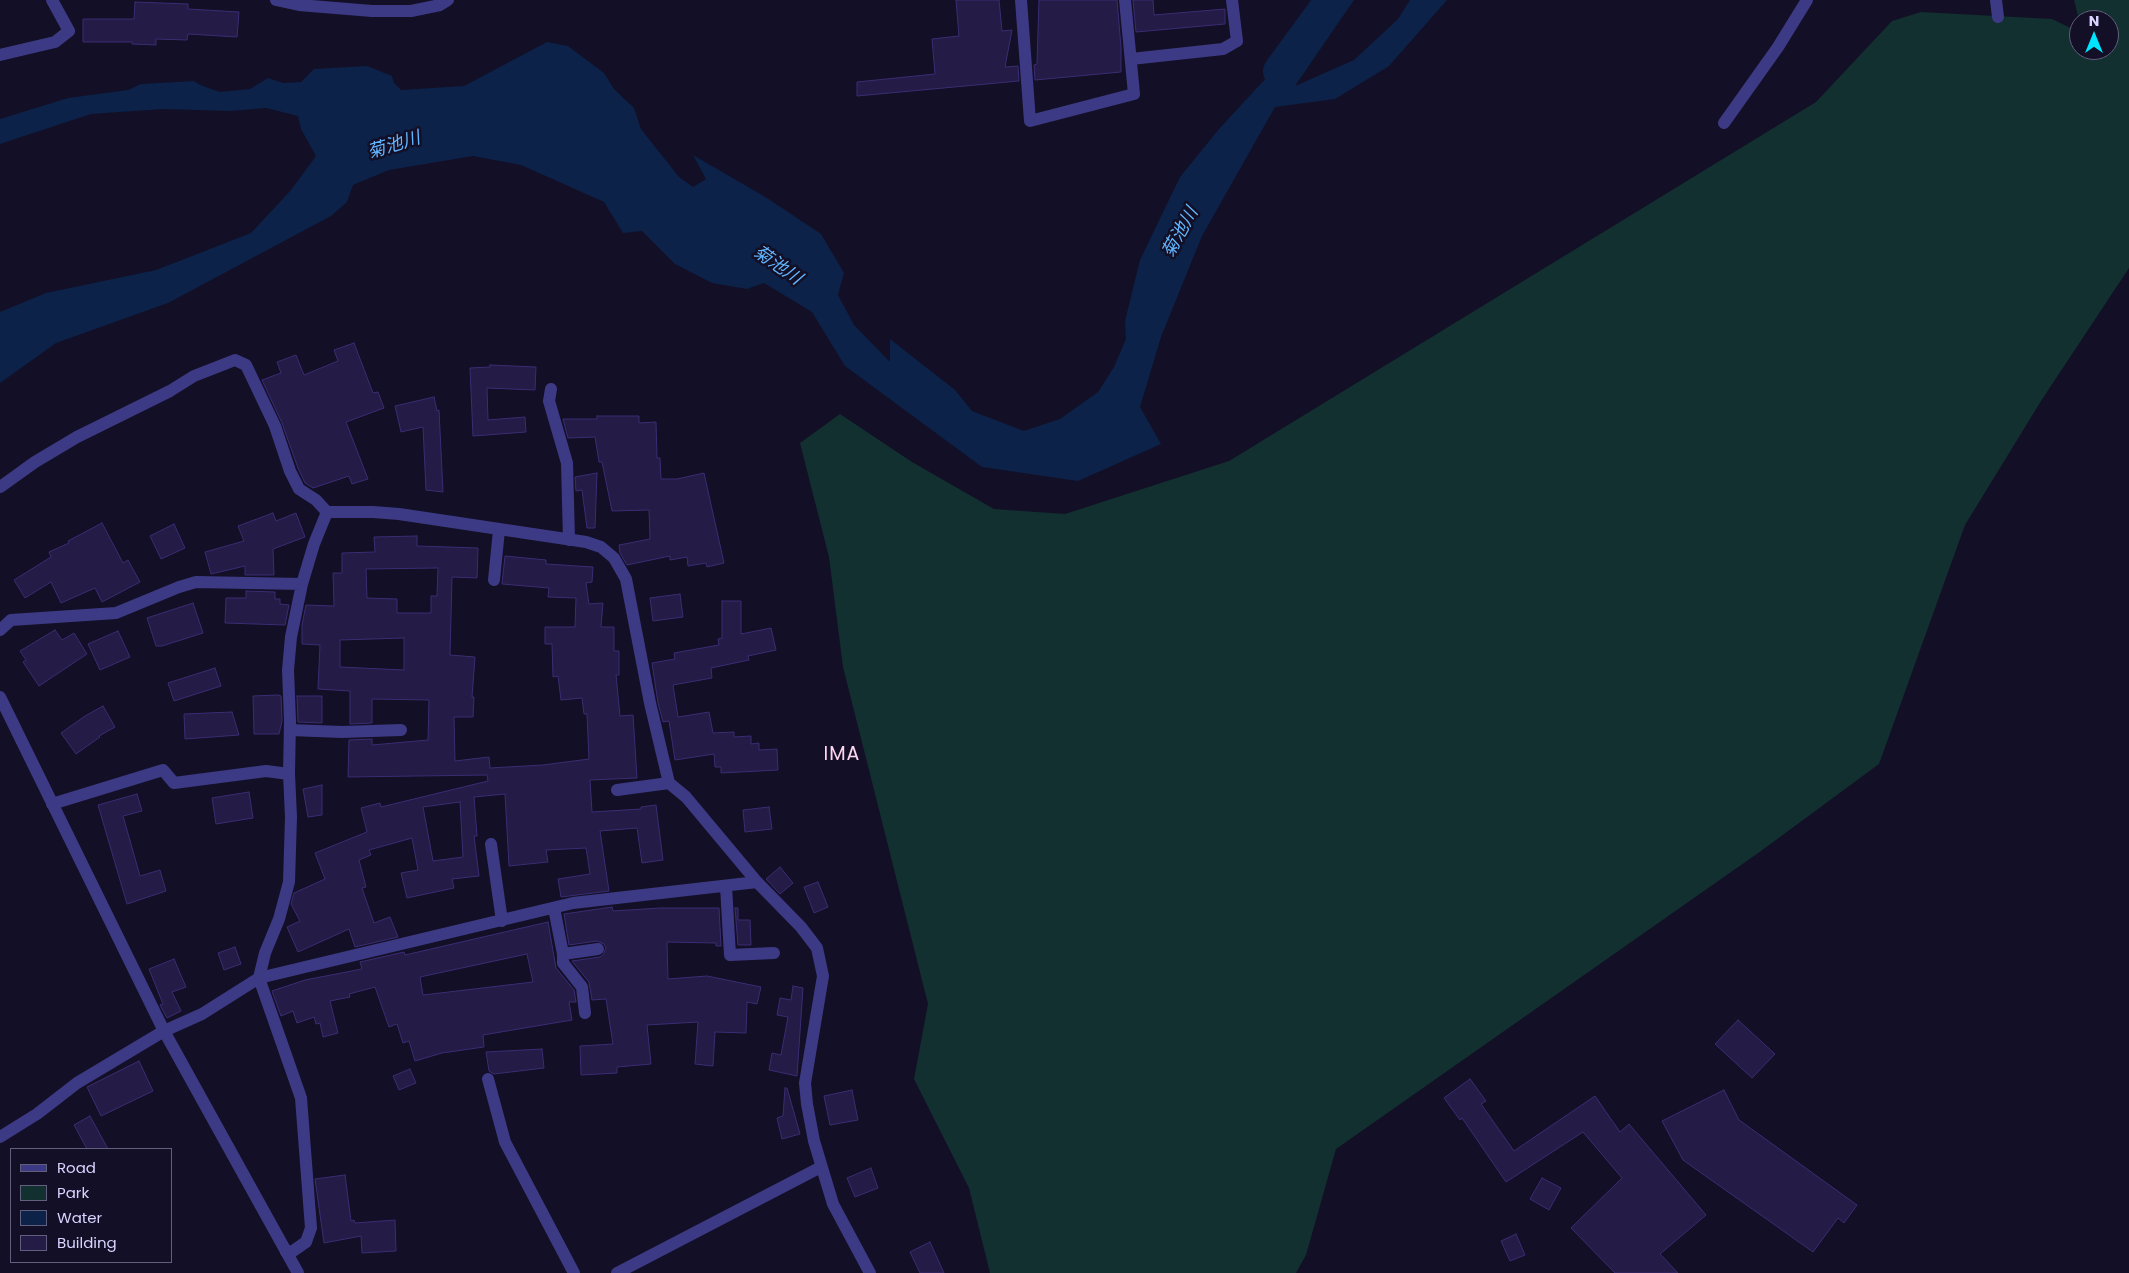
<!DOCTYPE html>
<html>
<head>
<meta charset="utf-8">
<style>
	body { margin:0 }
	#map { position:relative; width:2129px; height:1273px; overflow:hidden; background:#130f26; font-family:Poppins,sans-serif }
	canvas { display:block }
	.legend { position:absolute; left:10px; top:1148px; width:162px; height:115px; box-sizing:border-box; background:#130f26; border:1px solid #625e7d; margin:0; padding:6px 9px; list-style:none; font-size:15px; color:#d9d4ff }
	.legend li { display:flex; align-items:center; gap:10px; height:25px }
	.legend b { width:25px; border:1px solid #625e7d }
	.north { position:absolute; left:2069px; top:10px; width:50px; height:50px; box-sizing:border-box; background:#130f26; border:1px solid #625e7d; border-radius:50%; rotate:0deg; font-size:14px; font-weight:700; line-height:20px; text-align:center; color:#d9d4ff }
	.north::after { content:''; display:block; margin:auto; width:18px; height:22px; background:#00e5ff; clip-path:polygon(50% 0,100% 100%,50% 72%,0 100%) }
</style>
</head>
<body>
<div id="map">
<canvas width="2129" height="1273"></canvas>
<ul class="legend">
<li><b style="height:6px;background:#3d3a85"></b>Road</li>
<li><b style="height:14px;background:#12302f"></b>Park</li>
<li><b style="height:14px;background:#0c2248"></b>Water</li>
<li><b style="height:14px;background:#241b47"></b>Building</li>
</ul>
<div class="north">N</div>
</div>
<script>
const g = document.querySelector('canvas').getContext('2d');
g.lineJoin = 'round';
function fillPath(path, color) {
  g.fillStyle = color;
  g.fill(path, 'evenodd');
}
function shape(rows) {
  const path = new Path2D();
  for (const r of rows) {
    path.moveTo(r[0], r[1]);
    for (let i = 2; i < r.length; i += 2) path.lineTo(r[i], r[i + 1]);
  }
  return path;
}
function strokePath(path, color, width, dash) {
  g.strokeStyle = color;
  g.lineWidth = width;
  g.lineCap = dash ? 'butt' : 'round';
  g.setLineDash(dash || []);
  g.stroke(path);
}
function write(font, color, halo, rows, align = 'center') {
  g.font = font + ' Poppins,"Noto Sans JP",sans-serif';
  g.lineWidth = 5;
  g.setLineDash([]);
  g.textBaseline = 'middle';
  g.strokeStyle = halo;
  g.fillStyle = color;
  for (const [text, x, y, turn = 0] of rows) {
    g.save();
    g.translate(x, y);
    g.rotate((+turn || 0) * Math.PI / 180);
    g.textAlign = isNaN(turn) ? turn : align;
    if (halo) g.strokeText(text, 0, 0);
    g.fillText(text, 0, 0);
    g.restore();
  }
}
fillPath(shape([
	[2074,0,2129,0,2129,268,2041,401,1965,525,1879,764,1761,851,1336,1149,1306,1255,1296,1273,990,1273,969,1188,914,1079,928,1004,843,667,829,557,800,443,840,414,912,462,994,509,1065,514,1229,461,1816,102,1892,21,1921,12,2052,19,2079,32,2079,50,2109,50,2109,20,2079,20]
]), '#12302f');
fillPath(shape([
	[1338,0,1354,0,1295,86,1354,60,1398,19,1410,0,1447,0,1389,66,1335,99,1275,107,1202,236,1161,337,1140,407,1161,444,1078,481,982,467,845,366,812,312,764,283,747,289,712,283,675,264,642,231,623,233,604,202,521,165,473,156,389,170,353,185,347,202,331,216,168,303,56,343,0,383,0,312,46,293,156,270,251,233,291,190,316,156,301,129,298,116,266,108,230,111,163,109,91,114,0,144,0,119,68,98,128,90,141,84,194,81,200,85,220,92,250,89,268,78,283,83,301,82,314,69,367,66,392,76,394,83,401,90,464,86,547,42,568,46,604,73,614,89,634,108,641,129,679,177,693,187,706,179,693,155,767,198,821,234,844,273,838,295,854,325,890,362,890,339,955,390,972,411,1024,431,1060,419,1098,392,1114,367,1126,339,1125,321,1140,260,1180,177,1219,129]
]), '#0c2248');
strokePath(shape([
	[1279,71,1331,0]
]), '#0c2248', 32);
const building = shape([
	[956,0,999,0,1002,31,1012,30,1005,67,1018,66,1019,81,857,96,857,82,935,74,932,39,959,36,956,0],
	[1039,0,1117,0,1121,47,1121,72,1035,80,1034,65,1037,64,1039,0],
	[1133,0,1153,0,1154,15,1225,9,1225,24,1136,32,1133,0],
	[135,2,188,4,188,9,239,12,237,37,188,34,187,40,156,39,156,45,132,44,132,42,83,42,83,19,134,19,135,2],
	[354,343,373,393,378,392,384,408,346,422,368,479,352,484,349,476,313,488,305,483,298,468,282,423,262,380,281,373,277,362,296,355,304,375,338,361,334,350,354,343],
	[490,365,536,367,535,390,487,388,488,420,525,417,526,432,473,436,470,368,490,367,490,365],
	[434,397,437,411,439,410,443,492,426,490,423,427,401,432,395,406,434,397],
	[597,416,639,416,639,423,656,422,657,458,660,458,661,479,677,479,704,473,724,563,707,567,706,563,688,566,687,557,670,560,670,556,627,565,620,553,619,545,650,539,649,510,612,511,602,462,599,462,595,437,568,438,563,419,597,419,597,416],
	[597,473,595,528,587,528,582,490,576,491,575,477,597,473],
	[273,513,276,521,296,513,305,537,273,549,274,575,245,575,245,566,211,574,205,552,244,541,238,526,273,513],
	[102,523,123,563,128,560,140,582,102,602,95,588,61,603,51,582,25,598,14,580,51,557,49,552,69,543,68,541,102,523],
	[174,524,185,548,161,559,150,536,174,524],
	[417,536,417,546,478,548,477,578,452,577,450,655,475,657,472,697,474,697,473,717,454,717,455,761,489,757,490,768,543,765,589,759,587,714,584,714,582,698,561,700,558,676,553,677,552,644,545,644,545,627,575,627,576,598,548,597,549,588,502,584,505,556,546,560,546,564,593,567,592,582,586,583,589,604,603,603,601,627,614,627,614,651,619,651,619,675,616,675,620,716,633,715,637,778,590,780,592,812,641,809,641,807,656,805,663,860,642,863,637,828,600,831,609,891,561,897,558,879,590,874,586,848,546,850,548,862,509,866,505,794,474,797,477,836,474,836,479,876,452,879,454,888,407,898,401,873,418,870,412,838,369,850,371,855,359,860,366,887,362,888,374,923,390,917,398,937,355,947,349,929,298,952,287,927,300,921,291,904,294,893,325,879,315,853,367,832,361,808,380,803,381,807,488,781,487,775,348,777,349,740,372,739,372,745,428,740,429,700,372,699,372,723,350,724,350,691,318,689,320,645,302,644,302,625,306,605,334,606,333,573,342,573,342,553,375,552,374,537,417,536],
	[438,568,437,596,431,596,431,613,397,613,397,599,367,598,366,569,438,568],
	[404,638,404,670,340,667,340,640,404,638],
	[460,802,463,857,433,861,423,807,460,802],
	[246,591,275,592,275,599,280,599,280,604,289,605,285,625,225,623,226,598,246,598,246,591],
	[680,594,683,617,653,621,650,598,680,594],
	[722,601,741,601,741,634,771,628,776,650,748,656,749,660,711,668,712,678,673,685,678,717,709,712,713,733,734,732,734,737,751,736,751,744,759,743,759,750,777,749,778,770,721,773,721,767,715,767,714,754,675,760,669,721,663,722,658,703,652,663,675,659,674,653,719,645,718,639,722,638,722,601],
	[193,603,203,633,162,646,156,646,147,618,193,603],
	[55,630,62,640,74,633,87,654,39,686,23,662,26,660,20,651,55,630],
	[118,631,130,657,100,670,88,644,118,631],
	[215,668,221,686,174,701,168,683,215,668],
	[278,695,281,696,282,721,279,734,254,734,253,696,278,695],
	[297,696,322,696,322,723,298,722,297,696],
	[103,706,115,727,99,736,100,737,76,754,61,733,85,716,103,706],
	[232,712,239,735,185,739,184,714,232,712],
	[322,785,322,815,308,817,303,789,322,785],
	[249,792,253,818,216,824,212,798,249,792],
	[137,794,142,811,123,816,140,876,160,870,166,891,127,904,98,805,137,794],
	[769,807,772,829,745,832,743,810,769,807],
	[780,867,793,883,780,894,766,879,780,867],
	[818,882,828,907,814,913,804,887,818,882],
	[612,907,613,911,660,908,719,908,721,946,716,946,716,943,667,942,668,979,707,976,761,987,757,1004,747,1002,746,1033,715,1032,713,1066,695,1064,698,1022,647,1025,651,1064,617,1067,617,1073,581,1075,580,1046,613,1044,606,999,592,1000,589,982,572,961,600,957,603,955,606,948,604,944,597,941,569,945,564,914,612,907],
	[735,908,738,908,738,920,750,920,751,945,738,945,735,908],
	[548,922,556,968,574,990,576,1002,569,1002,572,1020,483,1035,484,1047,442,1053,415,1061,409,1041,403,1043,397,1024,389,1027,375,987,349,994,350,997,330,1001,338,1033,323,1037,320,1023,316,1024,314,1017,297,1023,293,1011,281,1016,272,991,305,980,362,969,360,962,404,952,405,955,548,922],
	[527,954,533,982,423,995,420,977,527,954],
	[235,947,241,964,224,970,218,953,235,947],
	[174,959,186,987,172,992,181,1011,167,1018,160,1005,163,1004,149,969,174,959],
	[793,986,803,988,797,1076,769,1070,772,1053,781,1055,788,1017,777,1015,780,998,791,1000,793,986],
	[1738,1020,1775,1054,1752,1078,1715,1044,1738,1020],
	[542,1049,544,1068,494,1074,489,1071,486,1052,542,1049],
	[139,1061,153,1091,101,1116,87,1087,139,1061],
	[410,1069,416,1083,399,1090,393,1076,410,1069],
	[1470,1079,1486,1101,1481,1104,1514,1151,1595,1096,1620,1132,1629,1124,1706,1215,1660,1254,1678,1273,1615,1273,1571,1228,1622,1178,1583,1132,1506,1182,1462,1118,1460,1120,1444,1098,1470,1079],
	[785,1088,787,1088,800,1134,782,1139,777,1118,783,1116,785,1088],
	[852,1090,858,1120,830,1125,824,1096,852,1090],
	[1724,1090,1739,1120,1857,1205,1844,1223,1838,1218,1813,1252,1683,1160,1662,1121,1724,1090],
	[90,1116,108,1149,87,1149,74,1125,90,1116],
	[871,1168,878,1188,855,1197,847,1178,871,1168],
	[345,1175,351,1221,354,1220,355,1223,395,1220,396,1251,362,1253,361,1236,324,1243,315,1179,345,1175],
	[1542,1178,1561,1188,1549,1210,1530,1199,1542,1178],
	[1516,1234,1525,1255,1510,1261,1501,1241,1516,1234],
	[930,1242,944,1273,920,1273,910,1252,930,1242]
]);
fillPath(building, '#241b47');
strokePath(building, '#3b2d73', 1);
strokePath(shape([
	[276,0,299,5,372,11,411,11,440,5,448,0],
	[1021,0,1030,121,1134,94,1125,0],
	[1996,0,1998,17],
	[0,55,55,42,69,31,52,0],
	[1131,59,1223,49,1237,41,1232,0],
	[1724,123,1778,47,1807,0],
	[551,389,549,401,567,463,569,540],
	[0,487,35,462,77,437,170,391,194,376,235,360,246,365,275,426,290,471,299,489,316,500,327,512,373,512,399,514,586,542,601,547,614,558,626,579,650,703,669,783,686,797,757,882,801,927,817,948,823,976,805,1083,807,1104,814,1141,833,1204,870,1273],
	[494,580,499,530],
	[0,630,11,620,116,613,179,587,196,582,302,584],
	[290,730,342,732,401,730],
	[617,790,669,783],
	[52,804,163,770,174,783,266,771,289,774],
	[491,844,502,921],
	[726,886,730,955,774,953],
	[554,908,563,954,598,949],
	[563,954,563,963,582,987,585,1013],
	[488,1079,505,1142,574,1273],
	[0,1137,37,1114,77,1083,164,1031,202,1014,259,978,573,903,757,882],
	[286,1252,293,1251,306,1242,311,1228,301,1098,259,978,265,953,279,919,289,882,291,817,289,774,290,721,288,670,291,637,302,584,314,544,327,512],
	[617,1273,821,1167]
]), '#3d3a85', 12);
strokePath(shape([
	[0,697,164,1031,298,1273]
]), '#3d3a85', 12);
write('italic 18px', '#62b6ff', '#130f26', [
	["菊池川",394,146,-17],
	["菊池川",1181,233,-61],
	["菊池川",777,266,35]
]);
g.letterSpacing = '1px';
write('19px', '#ffd6f0', '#130f26', [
	["IMA",842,755]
]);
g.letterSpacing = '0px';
</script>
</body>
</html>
